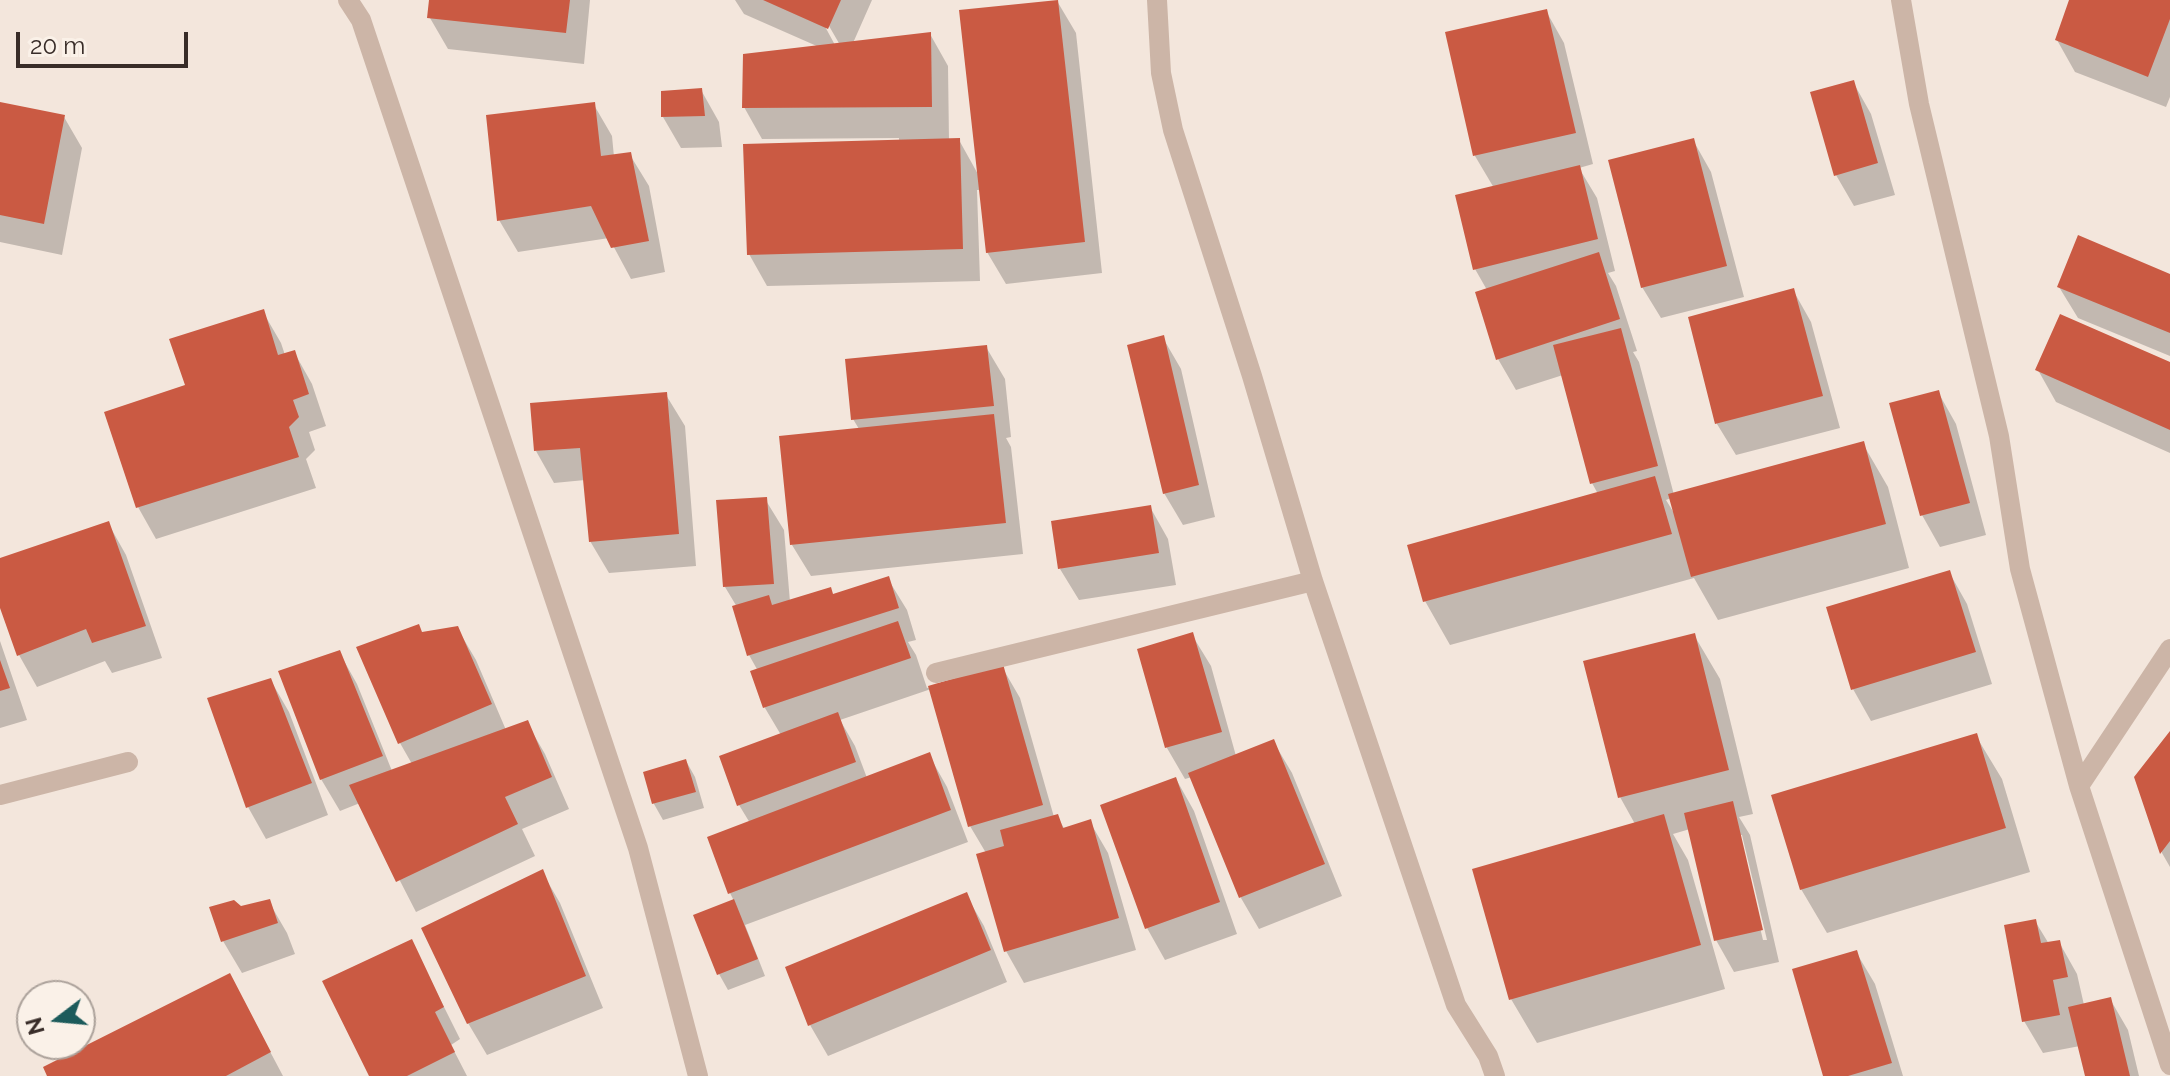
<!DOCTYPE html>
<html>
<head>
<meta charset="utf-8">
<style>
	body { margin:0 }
	#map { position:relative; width:2170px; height:1076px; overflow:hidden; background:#f3e6dc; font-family:Raleway,sans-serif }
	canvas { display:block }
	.north { position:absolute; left:16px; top:980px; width:80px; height:80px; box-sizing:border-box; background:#faf1e8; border:2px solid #aca29b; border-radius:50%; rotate:254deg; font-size:22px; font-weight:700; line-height:32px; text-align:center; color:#382c28 }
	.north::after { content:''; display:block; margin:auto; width:28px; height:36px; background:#1c5b5b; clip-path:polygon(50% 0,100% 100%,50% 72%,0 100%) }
	.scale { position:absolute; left:16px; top:32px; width:172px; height:36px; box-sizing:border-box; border:4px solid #382c28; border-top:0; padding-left:10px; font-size:24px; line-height:28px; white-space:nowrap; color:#382c28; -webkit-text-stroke:6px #faf1e8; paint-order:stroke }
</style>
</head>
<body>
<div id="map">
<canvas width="2170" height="1076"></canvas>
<div class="north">N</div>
<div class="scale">20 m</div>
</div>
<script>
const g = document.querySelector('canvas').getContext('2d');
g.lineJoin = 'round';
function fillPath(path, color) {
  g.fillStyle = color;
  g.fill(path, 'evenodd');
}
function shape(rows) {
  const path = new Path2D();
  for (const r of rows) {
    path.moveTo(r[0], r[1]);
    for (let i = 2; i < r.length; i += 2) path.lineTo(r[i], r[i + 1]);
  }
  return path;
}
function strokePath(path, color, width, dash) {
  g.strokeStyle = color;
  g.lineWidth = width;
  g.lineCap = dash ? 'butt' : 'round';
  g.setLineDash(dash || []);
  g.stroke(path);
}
fillPath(shape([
	[431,0,590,0,584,64,448,49,430,18],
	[735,0,872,0,853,43,930,34,948,66,949,141,959,140,979,176,1057,1,1076,33,1102,273,1006,284,987,252,981,190,977,190,980,281,767,286,749,254,899,142,899,138,762,139,744,107,819,47,744,14],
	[825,19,840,45,835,45,822,21],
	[2071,0,2170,0,2170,97,2166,107,2075,72,2057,40],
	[1546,11,1564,43,1593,164,1579,168,1597,198,1615,271,1608,273,1616,286,1637,351,1633,352,1639,362,1674,495,1863,444,1888,487,1909,568,1718,620,1694,578,1450,645,1425,601,1598,494,1592,483,1563,375,1516,390,1498,359,1487,290,1475,269,1494,188,1475,156,1447,34],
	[1671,498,1674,513,1666,500],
	[1853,82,1871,114,1895,195,1854,206,1836,175],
	[701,90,719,122,722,147,681,148,663,117],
	[0,104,64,117,82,148,62,255,0,242],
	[594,105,612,136,614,157,630,155,649,186,665,272,631,279,609,238,518,252,499,220],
	[1693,140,1711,172,1744,297,1661,318,1642,287],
	[2170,276,2170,356,2078,318,2059,287],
	[1793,290,1811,322,1840,428,1736,455,1717,424,1690,318],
	[263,312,281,343,285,355,294,352,312,384,326,426,309,432,315,450,306,459,316,488,156,539,138,507,187,387],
	[1163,338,1181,369,1215,517,1183,525,1164,493],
	[986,347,1005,379,1011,437,1006,438,1011,447,1023,554,811,576,792,545,859,429,853,419],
	[2170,365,2170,453,2056,402,2038,370],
	[1938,392,1956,424,1986,535,1940,547,1922,515],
	[666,395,685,426,696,566,609,573,590,541,585,480,554,483,536,451],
	[765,499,784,530,790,602,834,596,888,579,907,610,916,640,908,642,916,655,927,688,1002,667,1020,698,1054,817,1057,816,1065,830,1090,822,1108,853,1136,950,1024,983,1006,951,986,853,970,826,931,689,840,720,855,746,867,778,929,755,947,787,968,842,745,925,765,976,728,990,719,974,734,901,730,893,750,823,739,805,781,735,765,708,753,673,758,671,749,655,737,607,725,587],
	[1150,507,1168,539,1176,585,1079,600,1060,569],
	[108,523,126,555,162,658,112,673,105,661,37,687,19,655,0,602,0,560],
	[1949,572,1967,604,1992,684,1871,721,1853,689,1829,609],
	[457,628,476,660,506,730,527,723,545,754,569,809,522,829,535,856,416,912,360,803,340,811,321,779,339,652,357,684,392,771,412,764,400,743,423,634],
	[1192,635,1211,666,1236,756,1273,741,1292,773,1342,896,1259,929,1241,898,1192,777,1185,779,1167,748,1139,650],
	[1694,635,1720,679,1753,814,1739,817,1750,835,1779,962,1734,972,1716,940,1690,829,1673,834,1688,860,1725,989,1537,1043,1511,999,1635,824,1620,797],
	[1738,835,1742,835,1767,940,1763,940],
	[0,641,27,720,0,728],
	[271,681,289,712,328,815,266,839,248,807],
	[2170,734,2170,867,2162,853,2136,778],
	[1976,736,2002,779,2030,872,1827,933,1801,889],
	[686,761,695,777,704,808,663,820,654,804,645,773],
	[1176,779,1194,811,1237,934,1165,960,1147,928,1103,806],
	[542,872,560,903,603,1008,487,1055,468,1023],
	[966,895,984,926,1007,982,828,1056,810,1025],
	[269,902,287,933,295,954,242,973,223,941,240,908],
	[2035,921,2049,944,2059,942,2077,974,2084,1005,2110,999,2128,1030,2139,1076,2087,1076,2080,1046,2043,1053,2024,1021],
	[411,941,460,1039,451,1045,467,1076,372,1076],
	[1856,952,1875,984,1903,1076,1825,1076],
	[230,976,283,1076,50,1076]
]), '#0003');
fillPath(shape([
	[429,0,570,0,566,33,427,18],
	[763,0,841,0,828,29],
	[1058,0,1085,242,986,253,959,10],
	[2069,0,2170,0,2170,19,2148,77,2055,40],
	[1547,9,1576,133,1473,156,1445,32],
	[931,32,932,107,742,108,743,54],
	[1854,80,1878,163,1834,176,1810,92],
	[702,88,705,116,661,117,661,91],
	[0,102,65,115,44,224,0,215],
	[595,102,601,156,631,152,649,241,611,248,591,206,497,221,486,115],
	[960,138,963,249,747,255,743,144],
	[1694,138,1727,266,1641,288,1608,160],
	[1580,165,1598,239,1473,270,1455,195],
	[2078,235,2170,274,2170,333,2057,287],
	[1599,252,1620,319,1496,360,1475,292],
	[1794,288,1823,396,1715,424,1688,317],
	[264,309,278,355,295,350,309,394,293,400,299,417,289,427,299,457,136,508,104,412,185,385,169,339],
	[2060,314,2170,362,2170,430,2035,370],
	[1621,328,1658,466,1590,484,1553,345],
	[1164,335,1199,485,1163,494,1127,345],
	[987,345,994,406,851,420,845,359],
	[1939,390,1970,503,1920,516,1889,403],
	[667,392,679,534,589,542,580,448,534,451,530,403],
	[994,414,1006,523,790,545,779,436],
	[1864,441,1886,524,1691,577,1668,494],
	[1655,476,1672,534,1423,602,1407,545],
	[767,497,774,584,723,587,716,500],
	[1151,505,1159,553,1058,569,1051,521],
	[109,521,146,626,92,643,86,629,17,656,0,608,0,558],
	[1950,570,1976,652,1851,690,1826,607],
	[889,576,899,608,747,656,732,606,769,595,772,605,831,587,833,594],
	[898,621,911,658,763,708,750,671],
	[419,624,422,632,458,626,492,704,398,744,356,647],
	[1193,632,1222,732,1165,748,1137,649],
	[1695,633,1729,770,1618,798,1583,661],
	[340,650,383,756,320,780,278,671],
	[0,660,10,688,0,691],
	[1003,664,1043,805,968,827,928,686],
	[271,678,312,783,246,808,207,698],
	[838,712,856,762,737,806,719,756],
	[528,720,552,777,505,797,518,824,396,882,349,785],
	[2170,731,2170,841,2160,854,2134,777],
	[1977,733,2006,828,1800,890,1771,795],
	[1274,739,1325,864,1239,898,1188,773],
	[930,752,951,810,728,894,707,837],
	[686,759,696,792,652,804,643,772],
	[1176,777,1220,902,1145,929,1100,805],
	[1733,801,1763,930,1714,941,1684,813],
	[1058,814,1063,828,1091,819,1119,918,1004,952,976,854,1004,846,1000,830],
	[1664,814,1701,945,1509,1000,1472,869],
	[543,869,586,976,467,1024,421,928],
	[967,892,991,950,808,1026,785,967],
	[270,899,278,923,221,942,209,907,234,900,241,906],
	[734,899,758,959,717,975,693,915],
	[2036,919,2041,943,2060,940,2068,977,2053,980,2060,1015,2022,1022,2004,925],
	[412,939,444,1007,435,1012,455,1052,407,1076,369,1076,322,981],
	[1857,950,1892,1063,1848,1076,1823,1076,1792,969],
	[230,973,271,1052,226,1076,47,1076,43,1067],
	[2111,997,2130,1076,2085,1076,2068,1007]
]), '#ca5a43');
strokePath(shape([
	[348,0,361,20,638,848,698,1076],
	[1157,0,1161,73,1173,130,1252,376,1313,581,1456,1005,1488,1056,1495,1076],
	[1901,0,1919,104,1999,436,2020,569,2079,786,2170,1065],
	[936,673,1313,581],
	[2079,786,2170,649],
	[0,795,128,762]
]), '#ccb5a7', 20);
</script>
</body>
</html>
